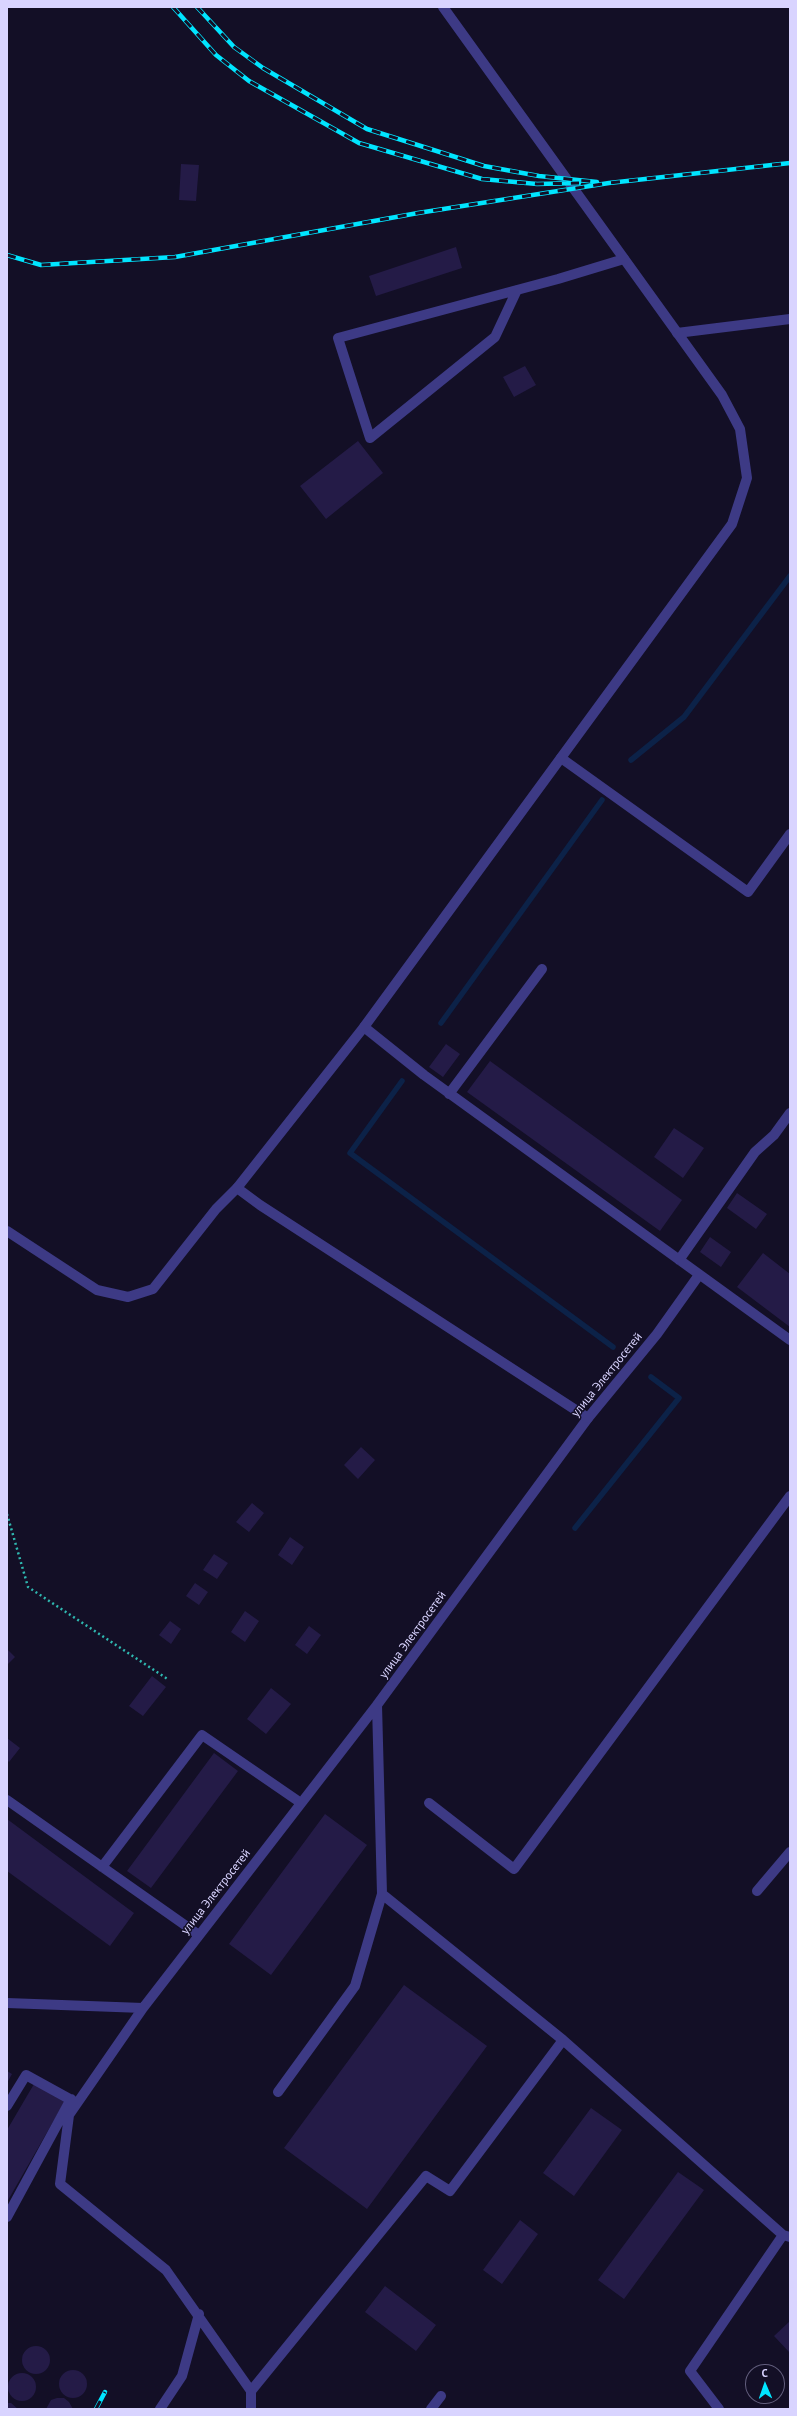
<!DOCTYPE html>
<html>
<head>
<meta charset="utf-8">
<style>
	body { margin:0 }
	#map { position:relative; width:797px; height:2416px; overflow:hidden; background:#130f26; font-family:"PT Sans",sans-serif }
	canvas { display:block }
	.frame { position:absolute; inset:0; border:8px solid #d9d4ff; pointer-events:none }
	.north { position:absolute; left:745px; top:2364px; width:40px; height:40px; box-sizing:border-box; background:#130f26; border:1px solid #625e7d; border-radius:50%; rotate:358deg; font-size:11px; font-weight:700; line-height:16px; text-align:center; color:#d9d4ff }
	.north::after { content:''; display:block; margin:auto; width:14px; height:18px; background:#00e5ff; clip-path:polygon(50% 0,100% 100%,50% 72%,0 100%) }
</style>
</head>
<body>
<div id="map">
<canvas width="797" height="2416"></canvas>
<div class="frame"></div>
<div class="north">С</div>
</div>
<script>
const g = document.querySelector('canvas').getContext('2d');
g.lineJoin = 'round';
function shape(rows) {
  const path = new Path2D();
  for (const r of rows) {
    if (r.length === 3) {
      path.moveTo(r[0] + r[2], r[1]);
      path.arc(r[0], r[1], r[2], 0, 2 * Math.PI);
      continue;
    }
    path.moveTo(r[0], r[1]);
    for (let i = 2; i < r.length; i += 2) path.lineTo(r[i], r[i + 1]);
  }
  return path;
}
function strokePath(path, color, width, dash) {
  g.strokeStyle = color;
  g.lineWidth = width;
  g.lineCap = dash ? 'butt' : 'round';
  g.setLineDash(dash || []);
  g.stroke(path);
}
function fillPath(path, color) {
  g.fillStyle = color;
  g.fill(path, 'evenodd');
}
function write(font, color, halo, rows, align = 'center') {
  g.font = font + ' "PT Sans",sans-serif';
  g.lineWidth = 3;
  g.setLineDash([]);
  g.textBaseline = 'middle';
  g.strokeStyle = halo;
  g.fillStyle = color;
  for (const [text, x, y, turn = 0] of rows) {
    g.save();
    g.translate(x, y);
    g.rotate((+turn || 0) * Math.PI / 180);
    g.textAlign = isNaN(turn) ? turn : align;
    if (halo) g.strokeText(text, 0, 0);
    g.fillText(text, 0, 0);
    g.restore();
  }
}
strokePath(shape([
	[631,760,684,717,790,576],
	[441,1023,602,800],
	[402,1081,350,1153,613,1347],
	[575,1528,679,1398,651,1377]
]), '#0c2248', 5.5);
fillPath(shape([
	[181,164,199,165,196,201,179,200],
	[456,247,462,268,376,296,369,276],
	[525,366,536,385,514,397,503,377],
	[358,441,383,473,326,519,300,486],
	[446,1044,460,1054,443,1077,429,1067],
	[490,1061,682,1200,660,1231,467,1092],
	[674,1128,704,1148,683,1178,654,1157],
	[737,1193,767,1214,756,1229,727,1208],
	[710,1237,731,1252,721,1267,700,1252],
	[763,1253,790,1274,790,1327,737,1287],
	[361,1447,375,1460,358,1479,344,1465],
	[252,1503,264,1513,249,1532,236,1522],
	[290,1537,304,1547,292,1565,278,1555],
	[214,1554,228,1563,217,1579,203,1570],
	[195,1583,208,1592,199,1605,186,1596],
	[245,1611,259,1621,245,1642,231,1632],
	[170,1621,181,1629,171,1644,159,1635],
	[309,1626,321,1635,307,1654,295,1645],
	[7,1649,15,1657,7,1665],
	[152,1676,166,1687,143,1716,129,1706],
	[271,1688,291,1704,266,1734,247,1719],
	[7,1738,20,1748,9,1762,7,1760],
	[214,1753,238,1771,151,1888,127,1871],
	[325,1814,367,1845,271,1975,229,1944],
	[7,1819,134,1913,110,1946,7,1871],
	[404,1985,487,2046,367,2209,284,2148],
	[7,2071,12,2074,7,2083],
	[34,2084,65,2101,7,2202,7,2130],
	[591,2108,622,2130,574,2196,543,2173],
	[678,2172,704,2190,624,2299,598,2280],
	[520,2220,538,2234,502,2284,483,2270],
	[385,2286,436,2325,416,2351,365,2312],
	[790,2321,790,2353,774,2336],
	[36,2360,14],
	[73,2384,14],
	[22,2387,14],
	[57,2398,64,2398,69,2402,73,2409,46,2409,51,2400],
	[7,2403,11,2403,18,2409,7,2409]
]), '#241b47');
strokePath(shape([
	[7,1514,28,1587,169,1680]
]), '#2fb8b0', 2.5, [2, 3]);
strokePath(shape([
	[517,290,495,337,370,438,338,338,558,279,624,259],
	[677,333,790,319],
	[561,758,748,892,790,834],
	[364,1027,424,1075,790,1340],
	[449,1094,542,969],
	[7,1231,97,1290,128,1297,153,1289,216,1209,237,1188],
	[679,1260,755,1152,774,1135,790,1113],
	[377,1705,382,1894,563,2040,783,2235,790,2237],
	[7,1800,199,1935],
	[429,1803,514,1869,790,1496],
	[102,1867,202,1735,301,1803],
	[757,1891,790,1852],
	[7,2003,143,2008,69,2115,60,2184,166,2270,251,2391,251,2409],
	[143,2008,377,1705,588,1418,657,1334,699,1275],
	[278,2092,355,1986,382,1894],
	[7,2106,26,2075,75,2102],
	[7,2217,71,2099],
	[251,2391,426,2176,450,2191,563,2040],
	[160,2409,182,2376,199,2314],
	[431,2409,441,2396],
	[719,2409,690,2371,783,2235]
]), '#3d3a85', 10);
strokePath(shape([
	[443,7,722,395,740,429,747,478,732,524,364,1027,237,1188,260,1205,588,1418]
]), '#3d3a85', 10);
const rail = shape([
	[173,7,216,55,249,81,359,143,482,179,537,184,579,183],
	[197,7,234,47,263,68,367,129,484,166,539,176,597,182],
	[7,255,41,265,175,257,418,213,609,183,790,163],
	[96,2409,105,2392]
]);
strokePath(rail, '#00e5ff', 4.5);
strokePath(rail, '#130f26', 3, [9]);
write('12px', '#d9d4ff', '#130f26', [
	["улица Электросетей",607,1375,-51],
	["улица Электросетей",413,1635,-54],
	["улица Электросетей",216,1892,-52]
]);
</script>
</body>
</html>
